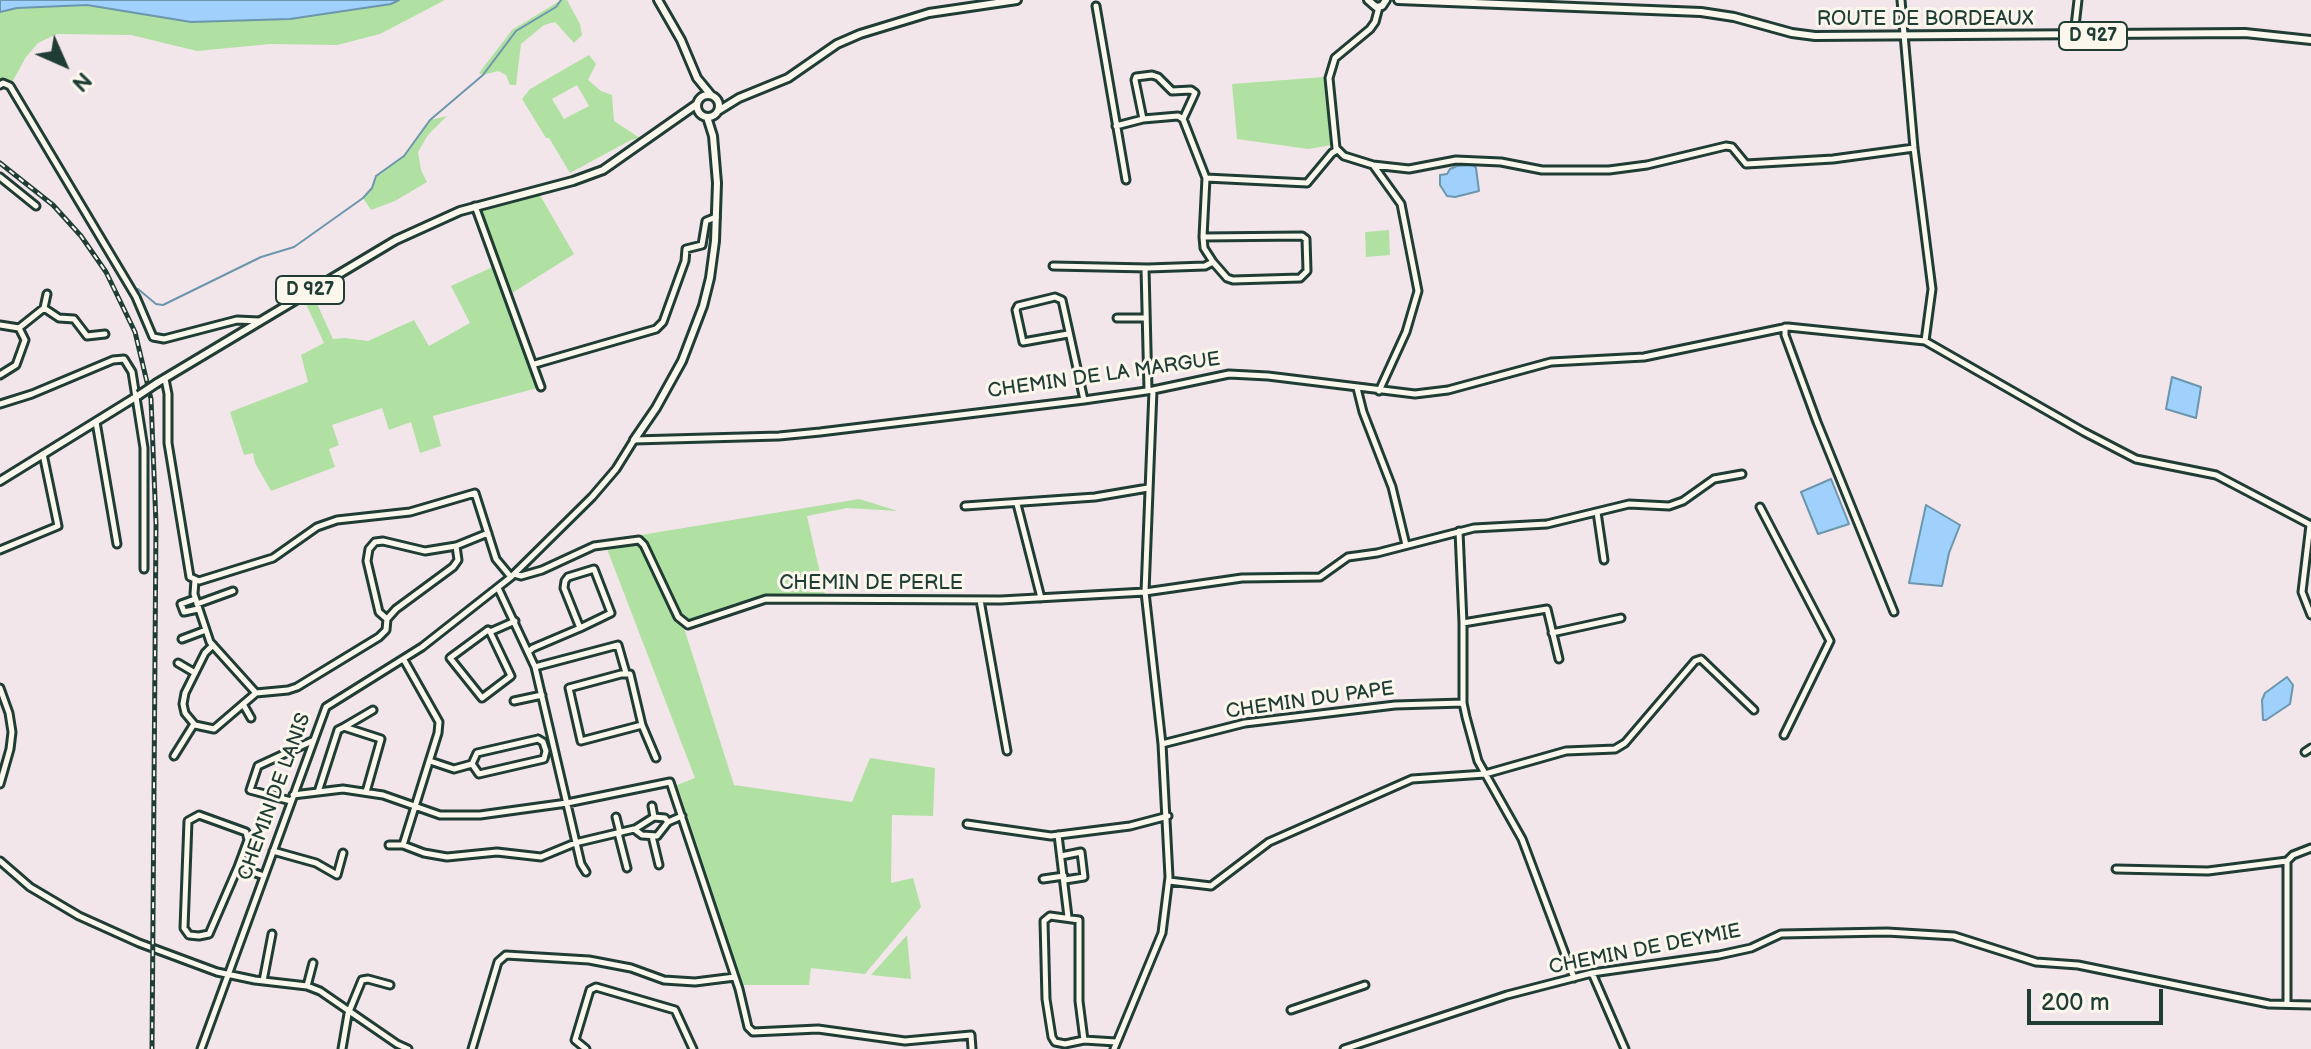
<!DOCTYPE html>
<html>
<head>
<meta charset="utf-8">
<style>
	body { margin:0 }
	#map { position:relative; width:2311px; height:1049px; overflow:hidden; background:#f3e6eb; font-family:"Balsamiq Sans",sans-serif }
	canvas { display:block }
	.north { position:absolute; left:24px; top:24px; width:80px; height:80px; -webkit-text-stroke:6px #fbf7ec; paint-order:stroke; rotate:135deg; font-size:22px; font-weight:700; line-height:32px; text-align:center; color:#1f3d34 }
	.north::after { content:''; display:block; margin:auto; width:28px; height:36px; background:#1f3d34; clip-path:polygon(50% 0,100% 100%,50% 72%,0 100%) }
	.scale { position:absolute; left:2027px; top:989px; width:136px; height:36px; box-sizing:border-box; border:4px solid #1f3d34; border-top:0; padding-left:10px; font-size:24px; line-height:28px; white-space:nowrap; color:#1f3d34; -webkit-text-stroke:6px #fbf7ec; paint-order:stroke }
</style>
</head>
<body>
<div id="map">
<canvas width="2311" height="1049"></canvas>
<div class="north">N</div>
<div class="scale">200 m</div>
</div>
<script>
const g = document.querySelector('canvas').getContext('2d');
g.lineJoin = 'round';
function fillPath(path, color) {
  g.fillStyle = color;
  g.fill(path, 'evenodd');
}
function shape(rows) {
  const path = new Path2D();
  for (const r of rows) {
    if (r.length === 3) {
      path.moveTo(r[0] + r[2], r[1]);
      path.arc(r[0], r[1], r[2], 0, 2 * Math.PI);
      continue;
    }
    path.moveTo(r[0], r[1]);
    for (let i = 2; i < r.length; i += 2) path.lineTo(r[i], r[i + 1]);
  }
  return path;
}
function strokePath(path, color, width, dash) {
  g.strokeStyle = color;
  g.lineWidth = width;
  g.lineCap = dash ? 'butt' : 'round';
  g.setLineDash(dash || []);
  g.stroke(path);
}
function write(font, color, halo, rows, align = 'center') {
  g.font = font + ' "Balsamiq Sans",sans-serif';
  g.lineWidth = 6;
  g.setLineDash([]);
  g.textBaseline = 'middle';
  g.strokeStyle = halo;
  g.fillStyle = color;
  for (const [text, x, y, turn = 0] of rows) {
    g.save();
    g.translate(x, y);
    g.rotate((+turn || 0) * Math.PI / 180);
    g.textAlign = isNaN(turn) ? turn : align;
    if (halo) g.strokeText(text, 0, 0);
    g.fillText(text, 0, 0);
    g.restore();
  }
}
fillPath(shape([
	[399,0,445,0,380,34,337,45,270,44,197,51,131,35,57,34,38,43,26,57,10,86,0,85,0,12,17,8,87,5,191,22,290,19,391,4],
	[561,0,567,0,580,24,582,35,574,43,555,22,544,25,521,44,516,85,510,85,506,75,498,71,483,75,479,73,512,30],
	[589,55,596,64,588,80,601,91,612,95,614,121,640,138,631,140,570,173,549,138,546,138,522,99,530,89],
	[577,85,589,106,564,119,552,99],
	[1324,77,1332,145,1308,149,1237,139,1232,84],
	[447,116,428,135,418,152,421,170,427,182,395,201,371,210,363,198,372,188,376,176,404,156,430,120],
	[537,190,574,254,509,295,541,387,433,416,441,446,420,453,411,422,389,430,382,408,332,425,339,445,329,449,335,467,271,491,255,463,253,453,244,455,230,412,308,382,301,355,324,343,305,302,314,297,333,339,345,338,368,341,414,320,429,346,470,323,451,286,497,265,475,206],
	[1389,230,1390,255,1366,257,1365,232],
	[859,499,898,511,847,508,807,516,825,595,764,596,736,603,687,623,641,535],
	[637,543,685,631,734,785,852,802,870,758,935,768,933,816,892,815,891,883,913,878,921,907,865,974,811,968,809,985,743,985,677,785,695,778,607,549],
	[907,935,911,979,871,975]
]), '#b0e1a2');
const water = shape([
	[0,0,399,0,391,4,290,19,191,22,87,5,17,8,0,12,0,0],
	[1473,165,1476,168,1479,191,1455,197,1447,196,1440,185,1440,175,1447,174,1450,169,1457,166,1473,165],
	[2172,377,2201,387,2196,418,2166,409,2172,377],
	[1831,479,1849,524,1818,534,1801,492,1831,479],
	[1926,505,1960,525,1949,553,1942,586,1909,583,1926,505],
	[2287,677,2293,685,2290,704,2266,720,2263,720,2262,700,2265,693,2287,677]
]);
fillPath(water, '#9fd1fc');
strokePath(water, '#6c96ac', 2);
strokePath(shape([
	[138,289,156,304,163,305,261,257,294,247,363,198,372,188,376,176,404,156,430,120,483,75,516,31,556,7,561,0]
]), '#6c96ac', 2);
const minor = shape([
	[1901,0,1914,148,1932,289,1925,341],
	[1096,6,1126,180],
	[2074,35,2078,0],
	[0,85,3,83,10,86,136,297,153,337,164,339,237,320,259,321],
	[1143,119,1135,80,1136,77,1152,75,1158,77,1172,91,1191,90,1195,93,1183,119],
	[1116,126,1143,119,1178,116,1183,119,1206,178,1307,183,1332,153,1337,150],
	[1373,165,1409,169,1456,160,1501,162,1542,170,1609,170,1647,165,1726,146,1732,147,1746,164,1833,159,1914,148],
	[0,177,36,206],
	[475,206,541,387],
	[1203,237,1302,236,1306,239,1307,271,1300,278,1233,280,1227,278,1213,262,1204,248,1203,237,1206,178],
	[1053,266,1148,268,1205,266,1213,262],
	[1145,268,1148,390],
	[47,294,44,308,59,318,74,319,87,336,105,334],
	[1117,318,1146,318],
	[0,325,19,328],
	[1785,327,1785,335,1817,422,1894,612],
	[1068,334,1023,342,1016,310,1018,306,1055,297,1062,300,1084,400],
	[535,364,656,329,663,322,685,261,686,249,702,245,706,221,716,217],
	[0,375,16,365,25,340,19,328,44,308],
	[165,379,168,394,168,443,190,577,199,581,273,558,317,527,337,520,410,512,475,493,496,559,511,577],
	[1357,388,1363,412,1392,487,1406,545],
	[1379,391,1406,332,1418,291,1401,204,1373,165,1344,156,1336,148,1329,78,1335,58,1370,29,1375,22,1379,7],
	[0,404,32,394,113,360,124,359,132,372,144,448,144,569],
	[96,422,117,544],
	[1017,504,1041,598],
	[965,506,1095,497,1148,488],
	[1760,507,1830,641,1784,735],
	[1597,512,1604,560],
	[2310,525,2302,592,2311,615],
	[1459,531,1463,623,1463,703,1466,717,1478,761,1522,839,1574,978],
	[0,550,58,526,43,454],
	[514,574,521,576,542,570,594,546,639,540,644,545,678,617,688,625,766,599,1001,600,1145,592,1242,578,1320,577,1348,557,1377,553,1474,528,1547,524,1629,504,1669,506,1683,501,1714,479,1742,474],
	[195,580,194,594,210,642,256,693,288,690,297,687,379,637,386,630,387,619,396,609,453,567,458,560,456,546],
	[498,588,535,667,581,864,586,872],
	[195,599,181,604,184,612,198,609],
	[980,600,1007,751],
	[197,604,233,591],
	[387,619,379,612,367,561,369,549,375,542,383,541,425,551,456,546,488,533],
	[1463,623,1547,609,1559,659],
	[490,632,511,676,482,698,450,658,488,630,490,632,515,621],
	[1552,633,1621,618],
	[182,639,206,630],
	[213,645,205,653,185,693,183,704,185,713,195,725,214,729,256,693],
	[528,652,533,648,580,628,611,613,594,569,568,577,565,581,564,588,580,628],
	[178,663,195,673],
	[535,667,618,645,626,673],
	[621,674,630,674,642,725,581,741,569,688,621,674],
	[0,688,9,713,12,732,10,749,0,784],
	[514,701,542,695],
	[243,704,251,718],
	[642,725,656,758],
	[344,727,373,710],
	[538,739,543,742,546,751,544,759,479,774,472,764,477,753,538,739],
	[1162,744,1245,723,1395,705,1463,703],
	[2305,752,2311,748],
	[174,756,194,724],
	[430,761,454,769,472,764],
	[318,792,338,730,344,727,381,739,366,792],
	[293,795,343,789,383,795,440,815,480,815,567,803,670,782,739,989,748,1027,753,1032,818,1029,905,1041,971,1035,972,1049],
	[291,801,250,790,258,766,312,741],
	[652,806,654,817],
	[616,817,620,833],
	[967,824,1051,836,1130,826,1168,816],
	[635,829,654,817,665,818,668,822],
	[618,833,627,868],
	[1058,835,1068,917],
	[652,836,659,865],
	[389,845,403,845,424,853,447,857,497,852,541,857,575,843,634,829,642,835,657,836,668,822,682,816],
	[403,845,438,733,439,722,404,660],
	[273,851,316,863,337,875,343,853],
	[1061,856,1081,852,1084,877,1065,880],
	[0,861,30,887,79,916,139,943,217,972,255,980,307,986,320,991,397,1044,408,1049],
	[238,867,209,934,199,936,189,935,184,928,188,821,199,815,246,832,248,840,238,867,264,876],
	[2116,869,2208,871,2287,861],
	[1043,879,1064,876],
	[1169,881,1211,886,1269,842,1412,779,1485,774,1566,751,1615,749,1625,743,1695,661,1701,659,1754,710],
	[1592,973,1625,1049],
	[263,981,272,934],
	[307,986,313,963],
	[2287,1004,2287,861,2293,855,2311,848],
	[1291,1010,1365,985],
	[1084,1040,1079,1001,1079,920,1050,916,1044,921,1046,999,1052,1037,1055,1042,1065,1044,1084,1040,1116,1042],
	[201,1049,326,707,422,647,511,577,592,497,616,469,634,440,779,436,820,432,1084,400,1153,390,1229,374,1268,376,1415,394,1448,390,1551,362,1644,357,1788,327,1925,341,2084,432,2136,459,2216,475,2311,525],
	[342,1049,348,1014,362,980,368,979,390,985],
	[472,1049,498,962,506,955,589,960,631,968,664,980,695,982,735,977],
	[586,1049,575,1040,590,990,596,987,675,1010,693,1049],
	[1114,1049,1162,933,1169,877,1162,744,1145,592,1153,390],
	[1344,1049,1507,995,1592,973,1719,955,1751,948,1781,934,1887,932,1954,936,2036,962,2078,965,2269,1004,2311,1005]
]);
const major = shape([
	[658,0,681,40,697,78,711,95],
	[1368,0,1376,7,1382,6,1386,0],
	[1398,0,1701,12,1734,17,1792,33,1815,36,2245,33,2311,40],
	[708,106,11],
	[718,111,739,98,788,78,837,44,860,34,929,13,1017,0],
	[157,383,396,240,460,211,573,181,603,170,697,104],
	[634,440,656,408,682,361,703,306,710,278,715,241,717,183,713,136,707,117],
	[0,481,139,395]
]);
strokePath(minor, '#1f3d34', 11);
strokePath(major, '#1f3d34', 12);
strokePath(minor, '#fbf7ec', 5);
strokePath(major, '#fbf7ec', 6);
const rail = shape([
	[0,163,53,205,81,236,106,272,135,332,151,399,156,524,152,1049]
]);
strokePath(rail, '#1f3d34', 5);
strokePath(rail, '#fbf7ec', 2, [6]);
const majorBridge = shape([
	[139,395,157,383]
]);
strokePath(majorBridge, '#1f3d34', 12, []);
strokePath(majorBridge, '#fbf7ec', 6);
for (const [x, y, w] of [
	[2093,36,68],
	[310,290,68]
]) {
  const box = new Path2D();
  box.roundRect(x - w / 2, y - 14, w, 28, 6);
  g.fillStyle = '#fbf7ec';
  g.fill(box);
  strokePath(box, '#1f3d34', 2);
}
write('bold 18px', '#1f3d34', null, [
	["D 927",2093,36],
	["D 927",310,290]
]);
write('20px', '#1f3d34', '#fbf7ec', [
	["ROUTE DE BORDEAUX",1925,20],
	["CHEMIN DE LA MARGUE",1104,376,-8],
	["CHEMIN DE PERLE",871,584],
	["CHEMIN DU PAPE",1310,701,-8],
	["CHEMIN DE LANIS",275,797,-70],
	["CHEMIN DE DEYMIE",1645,950,-11]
]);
</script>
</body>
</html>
